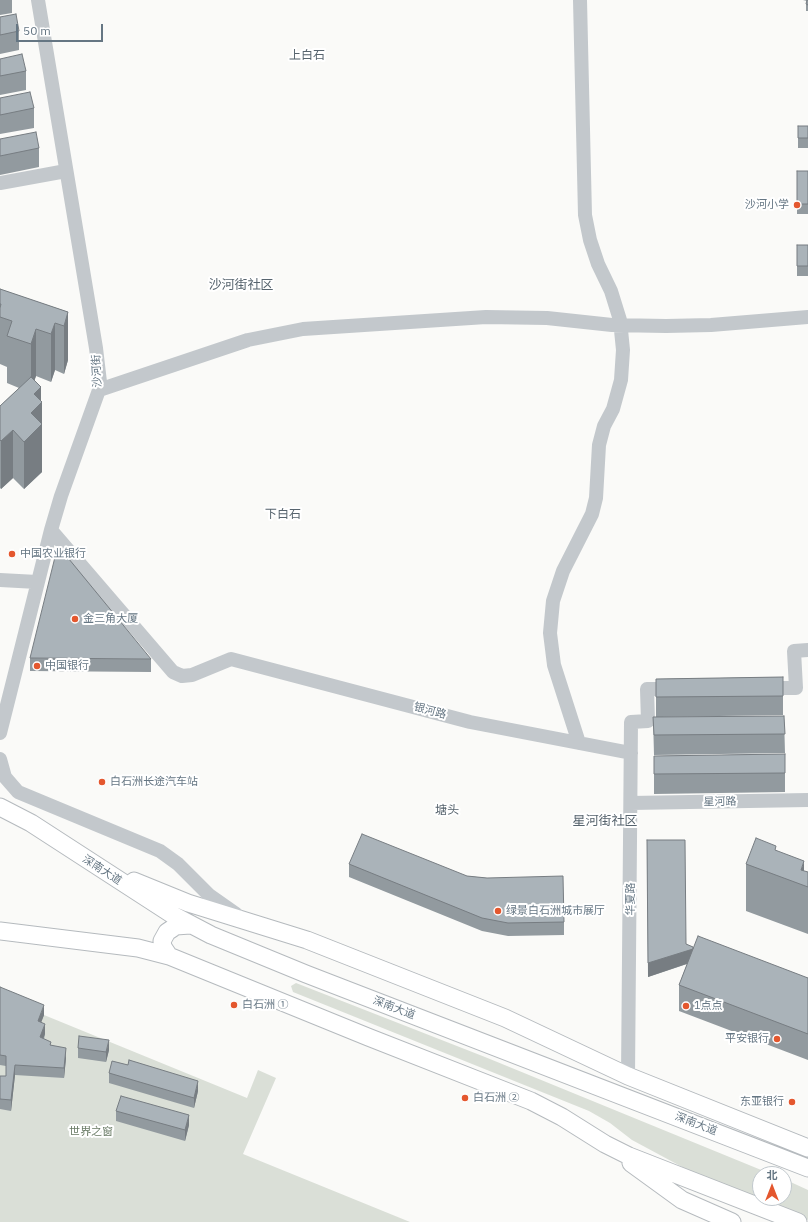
<!DOCTYPE html>
<html>
<head>
<meta charset="utf-8">
<style>
	body { margin:0 }
	#map { position:relative; width:808px; height:1222px; overflow:hidden; background:#fafaf8; font-family:"IBM Plex Sans","Noto Sans SC",sans-serif }
	canvas { display:block }
	.north { position:absolute; left:752px; top:1166px; width:40px; height:40px; box-sizing:border-box; background:#fff; border:1px solid #c1c8cd; border-radius:50%; rotate:0deg; font-size:11px; font-weight:700; line-height:16px; text-align:center; color:#657683 }
	.north::after { content:''; display:block; margin:auto; width:14px; height:18px; background:#e4572e; clip-path:polygon(50% 0,100% 100%,50% 72%,0 100%) }
	.scale { position:absolute; left:16px; top:24px; width:87px; height:18px; box-sizing:border-box; border:2px solid #657683; border-top:0; padding-left:5px; font-size:12px; line-height:14px; white-space:nowrap; color:#657683; -webkit-text-stroke:3px #fff; paint-order:stroke }
</style>
</head>
<body>
<div id="map">
<canvas width="808" height="1222"></canvas>
<div class="north">北</div>
<div class="scale">50 m</div>
</div>
<script>
const g = document.querySelector('canvas').getContext('2d');
g.lineJoin = 'round';
function fillPath(path, color) {
  g.fillStyle = color;
  g.fill(path, 'evenodd');
}
function shape(rows) {
  const path = new Path2D();
  for (const r of rows) {
    path.moveTo(r[0], r[1]);
    for (let i = 2; i < r.length; i += 2) path.lineTo(r[i], r[i + 1]);
  }
  return path;
}
function strokePath(path, color, width, dash) {
  g.strokeStyle = color;
  g.lineWidth = width;
  g.lineCap = dash ? 'butt' : 'round';
  g.setLineDash(dash || []);
  g.stroke(path);
}
function write(font, color, halo, rows, align = 'center') {
  g.font = font + ' "IBM Plex Sans","Noto Sans SC",sans-serif';
  g.lineWidth = 4;
  g.setLineDash([]);
  g.textBaseline = 'middle';
  g.strokeStyle = halo;
  g.fillStyle = color;
  for (const [text, x, y, turn = 0] of rows) {
    g.save();
    g.translate(x, y);
    g.rotate((+turn || 0) * Math.PI / 180);
    g.textAlign = isNaN(turn) ? turn : align;
    if (halo) g.strokeText(text, 0, 0);
    g.fillText(text, 0, 0);
    g.restore();
  }
}
fillPath(shape([
	[296,983,485,1057,771,1174,760,1174,760,1198,784,1198,784,1179,808,1190,808,1220,699,1176,632,1140,610,1123,589,1111,293,992,291,986],
	[0,997,247,1098,258,1070,276,1078,243,1154,410,1222,0,1222]
]), '#dadfd7');
const major = shape([
	[0,807,31,823,173,915,211,935,306,974,808,1168],
	[134,881,188,903,307,940,505,1018,628,1076,808,1148],
	[0,931,138,948,169,956,368,1037,531,1101,562,1117,605,1144,629,1156,798,1222],
	[169,956,163,947,162,941,167,932,176,926,190,925],
	[631,1163,682,1200,732,1222]
]);
strokePath(major, '#b5babe', 19);
strokePath(shape([
	[0,183,66,171],
	[99,390,248,340,303,329,486,317,547,318,612,325,666,326,711,325,808,317],
	[51,530,173,672,182,676,192,675,231,659,470,722,631,753],
	[0,580,37,582],
	[764,688,796,688,794,651,808,650],
	[0,733,51,530,61,496,99,390,100,382,96,348,38,0],
	[579,743,554,665,550,633,553,601,563,571,592,514,596,498,599,445,604,426,613,409,621,380,623,350,620,320,611,291,598,264,590,240,585,215,580,0],
	[0,759,5,777,18,792,160,851,178,864,209,895,236,914],
	[631,803,808,800],
	[628,1076,631,722,648,721,647,689,675,689]
]), '#c3c8cc', 14);
strokePath(major, '#fff', 17);
fillPath(shape([
	[0,0,12,0,12,13,0,15],
	[803,0,808,0,808,11,806,11,806,4,807,1],
	[0,17,19,31,19,50,0,54],
	[0,59,26,71,26,90,0,95],
	[0,98,34,108,34,128,0,134],
	[798,126,808,126,808,148,798,148],
	[0,139,39,148,39,167,0,175],
	[797,171,808,171,808,214,797,214],
	[797,245,808,245,808,276,797,276],
	[0,289,68,312,68,360,64,374,55,370,51,382,36,376,34,381,41,401,42,450,42,472,24,489,13,478,1,489,0,488,0,406,19,388,7,383,7,367,0,364],
	[30,658,151,659,151,672,30,671],
	[783,677,783,715,656,717,656,679],
	[784,716,785,753,654,755,653,717],
	[785,754,785,792,654,794,654,756],
	[647,840,686,944,693,947,808,978,808,1060,679,1011,679,985,687,964,648,977],
	[776,850,804,871,808,887,808,934,746,911,746,864],
	[349,864,467,876,487,878,564,922,564,935,508,936,482,931,349,877],
	[0,987,44,1015,41,1022,45,1034,44,1039,66,1058,64,1078,15,1075,11,1111,0,1109,0,1076,6,1076,6,1066,0,1065],
	[78,1048,109,1050,106,1062,78,1058],
	[128,1065,198,1091,194,1108,109,1083,109,1073],
	[116,1111,189,1125,185,1141,116,1121]
]), '#929a9f');
fillPath(shape([
	[68,312,68,360,64,374,64,326],
	[55,323,55,370,51,382,51,334],
	[36,329,36,376,31,391,31,344],
	[41,387,41,403,42,402,42,472,24,489,24,442,31,413,34,394],
	[13,430,13,478,1,489,1,441],
	[804,861,804,885,801,870],
	[695,948,695,961,648,977,648,963],
	[44,1005,44,1015,38,1031,38,1021],
	[45,1024,45,1034,40,1047,40,1037],
	[109,1040,109,1050,106,1062,106,1052],
	[66,1048,66,1058,64,1078,64,1068],
	[15,1065,15,1075,11,1111,11,1100],
	[198,1081,198,1091,194,1108,194,1098],
	[189,1115,189,1125,185,1141,185,1130]
]), '#777d82');
const building = shape([
	[807,0,808,0,808,5,806,4,807,0],
	[16,14,19,31,0,35,0,17,16,14],
	[22,54,26,71,0,76,0,59,22,54],
	[30,92,34,108,0,115,0,98,30,92],
	[798,126,808,126,808,138,798,138,798,126],
	[36,132,39,148,0,156,0,139,36,132],
	[797,171,808,171,808,204,797,204,797,171],
	[797,245,808,245,808,266,797,266,797,245],
	[0,289,68,312,64,326,55,323,51,334,36,329,31,344,7,336,12,321,0,317,0,308,1,304,0,304,0,289],
	[31,377,41,387,34,394,42,402,31,413,42,424,24,442,13,430,1,441,0,440,0,406,31,377],
	[56,553,64,553,151,659,30,658,56,553],
	[783,677,783,696,656,697,656,679,783,677],
	[784,716,785,734,654,735,653,717,784,716],
	[785,754,785,773,654,774,654,756,785,754],
	[362,834,467,876,487,878,563,876,564,922,508,923,482,918,349,864,362,834],
	[756,838,776,846,775,850,804,861,801,870,808,872,808,887,746,864,756,838],
	[647,840,685,840,686,944,693,947,693,949,648,963,647,840],
	[698,936,808,978,808,1034,679,985,698,936],
	[0,987,44,1005,38,1021,45,1024,40,1037,51,1042,50,1045,66,1048,64,1068,15,1065,11,1100,0,1099,0,1076,6,1076,6,1056,0,1055,0,987],
	[79,1036,109,1040,106,1052,78,1048,79,1036],
	[129,1060,198,1081,194,1098,109,1073,112,1061,128,1065,129,1060],
	[121,1096,189,1115,185,1130,116,1111,121,1096]
]);
fillPath(building, '#aab3b9');
strokePath(building, '#777d82', 1);
for (const [x, y, r, color] of [
	[797,205,4,"#e4572e"],
	[12,554,4,"#e4572e"],
	[75,619,4,"#e4572e"],
	[37,666,4,"#e4572e"],
	[102,782,4,"#e4572e"],
	[498,911,4,"#e4572e"],
	[234,1005,4,"#e4572e"],
	[686,1006,4,"#e4572e"],
	[777,1039,4,"#e4572e"],
	[465,1098,4,"#e4572e"],
	[792,1102,4,"#e4572e"]
]) {
  const dot = new Path2D();
  dot.arc(x, y, r, 0, 2 * Math.PI);
  g.fillStyle = color;
  g.fill(dot);
  strokePath(dot, '#fff', 1.5);
}
write('11px', '#657683', '#fff', [
	["沙河小学",789,205,"right"],
	["中国农业银行",20,554],
	["金三角大厦",83,619],
	["中国银行",45,666],
	["白石洲长途汽车站",110,782],
	["绿景白石洲城市展厅",506,911],
	["白石洲 ①",242,1005],
	["1点点",694,1006],
	["平安银行",769,1039,"right"],
	["白石洲 ②",473,1098],
	["东亚银行",784,1102,"right"]
], 'left');
write('11px', '#657683', '#fff', [
	["沙河街",97,371,-93],
	["银河路",430,711,15],
	["星河路",720,802,-1],
	["深南大道",102,870,33],
	["华夏路",631,899,-90],
	["深南大道",394,1008,21],
	["深南大道",696,1124,21]
]);
write('11px', '#687a64', '#fff', [
	["世界之窗",91,1132]
]);
write('12px', '#57646e', '#fff', [
	["上白石",307,56],
	["下白石",283,515],
	["塘头",447,811]
]);
write('13px', '#57646e', '#fff', [
	["沙河街社区",241,285],
	["星河街社区",605,821]
]);
</script>
</body>
</html>
